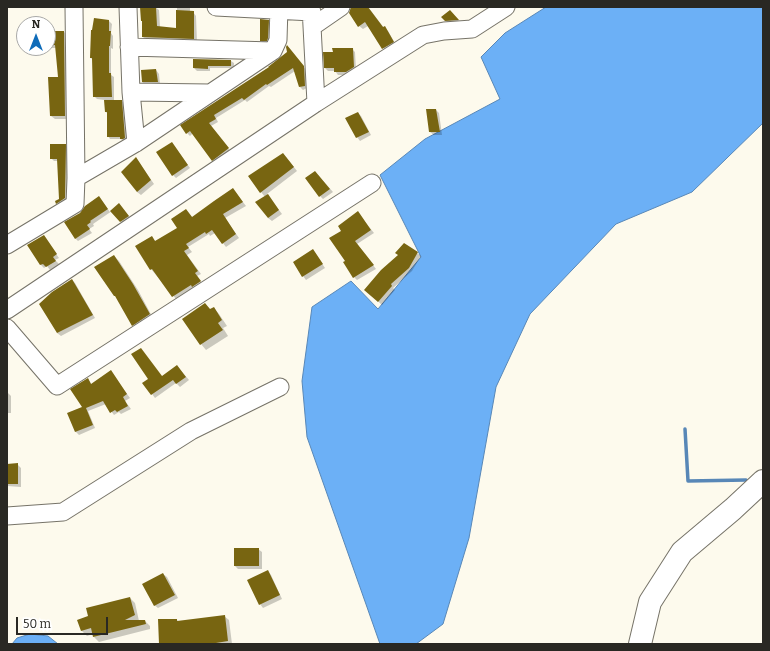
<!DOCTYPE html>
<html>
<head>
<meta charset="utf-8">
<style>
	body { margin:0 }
	#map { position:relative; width:770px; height:651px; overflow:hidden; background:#fdfaed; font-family:Bitter,serif }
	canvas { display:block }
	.frame { position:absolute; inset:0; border:8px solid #292823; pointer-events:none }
	.north { position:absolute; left:16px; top:16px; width:40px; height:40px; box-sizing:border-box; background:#fff; border:1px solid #a9a9a7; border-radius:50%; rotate:0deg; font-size:11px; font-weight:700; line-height:16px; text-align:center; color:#292823 }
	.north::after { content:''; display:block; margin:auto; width:14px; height:18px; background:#0f6cb9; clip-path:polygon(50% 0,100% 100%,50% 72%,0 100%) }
	.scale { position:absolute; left:16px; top:617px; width:92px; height:18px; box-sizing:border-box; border:2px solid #292823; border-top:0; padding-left:5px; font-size:12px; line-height:14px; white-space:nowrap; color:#292823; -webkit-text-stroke:3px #fff; paint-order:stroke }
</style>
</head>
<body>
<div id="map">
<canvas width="770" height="651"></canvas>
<div class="frame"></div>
<div class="north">N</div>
<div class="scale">50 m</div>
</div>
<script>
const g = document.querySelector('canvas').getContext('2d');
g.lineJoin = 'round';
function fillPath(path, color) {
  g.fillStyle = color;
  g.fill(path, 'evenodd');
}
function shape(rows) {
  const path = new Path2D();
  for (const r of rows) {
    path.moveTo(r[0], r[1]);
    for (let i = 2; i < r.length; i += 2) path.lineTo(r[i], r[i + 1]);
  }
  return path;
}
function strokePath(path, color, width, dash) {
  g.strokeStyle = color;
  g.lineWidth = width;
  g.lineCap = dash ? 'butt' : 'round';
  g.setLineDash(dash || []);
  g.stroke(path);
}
const water = shape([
	[546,7,763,7,763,123,692,192,616,224,530,314,496,387,469,538,443,624,416,644,380,644,307,437,302,381,312,307,351,281,378,309,421,257,380,175,425,139,500,99,481,57,505,33,546,7],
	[30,634,48,636,58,644,12,644,17,638,30,634]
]);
fillPath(water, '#6cb0f6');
strokePath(water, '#5887b7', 1);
fillPath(shape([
	[141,7,155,7,159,10,160,27,177,29,177,7,190,7,190,12,193,12,196,16,197,42,146,40,143,37,143,22],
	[356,7,368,7,384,28,388,31,396,45,386,52,368,26,363,29,359,26],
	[450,11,459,21,447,22,442,17],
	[109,21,112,24,111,33,113,36,113,49,111,48,111,75,114,77,114,101,121,101,124,103,128,140,123,141,121,139,110,139,108,136,108,114,106,112,105,100,97,99,94,96,93,60,91,58],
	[268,21,272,24,271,41,264,44,261,40],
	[64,32,67,35,68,119,55,119,51,116,59,78,56,48,51,48,48,45],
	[289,49,306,70,307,88,303,90,300,87,295,71,271,87,269,86,247,102,245,100,216,118,218,122,211,126,231,152,216,163,193,133,190,136,187,133,288,52],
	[352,49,355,52,356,70,349,75,338,75,335,71,328,71,325,68,334,53],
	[194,60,231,61,234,63,234,68,210,68,210,71,197,71,194,68],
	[156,70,159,74,160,85,146,85,142,82],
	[428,110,436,110,439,113,442,135,434,135,430,132],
	[358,113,361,116,371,135,360,141,357,137],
	[172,143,190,168,176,178,173,175],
	[65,145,68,148,68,201,60,206,57,203,60,200,58,161,54,161,51,158],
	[286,157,297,171,267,194,282,214,272,221,268,218,265,197,249,177],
	[136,158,154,184,141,195,137,192],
	[318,175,333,192,323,199,320,196],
	[236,193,246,206,225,218,239,238,226,247,215,233,210,236,209,234,188,247,192,252,187,255,201,274,197,276,203,285,194,288,176,299,151,269,152,237,156,242,179,228,186,210,193,218],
	[102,201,110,212,119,205,132,220,124,225,112,211,93,224,94,226,89,229,92,233,78,241,75,238],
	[358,213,374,233,357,244,376,269,357,280,354,277,346,261,342,231],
	[44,237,59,258,55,260,59,264,50,270,47,266,44,268,41,265],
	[405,244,421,256,412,271,393,288,395,290,382,305,369,293,399,255],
	[313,250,325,268,306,280,303,276],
	[114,256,119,261,138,290,154,320,138,330,133,325],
	[72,280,75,283,95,318,61,336,57,333],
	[214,308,219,314,227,326,223,328,228,336,206,350,201,344,210,310],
	[177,366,189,380,180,387,176,383,155,398,152,394,162,377],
	[111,372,130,398,125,401,131,409,121,414,119,412,114,415,106,404,88,411,95,428,79,435,75,431,83,407,88,379,92,385],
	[7,392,11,396,11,413,7,413],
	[18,465,21,468,21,487,7,486,7,466],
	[258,549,262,552,262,569,238,569,235,566],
	[268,571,271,575,282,599,263,608,260,604],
	[163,574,167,577,178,598,158,608,154,605],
	[130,598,135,603,139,621,145,621,150,626,150,629,99,642,94,637,93,634,87,636,82,631,78,620,89,617],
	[224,616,229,620,232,644,160,644,177,620,179,622]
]), '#0003');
strokePath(shape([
	[685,429,688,481,746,480]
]), '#5887b7', 3.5);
fillPath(shape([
	[140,7,156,7,157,26,176,28,176,10,194,11,194,39,142,37,142,21,141,21],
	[351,7,368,7,383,27,385,26,394,42,382,49,365,22,358,27,349,13],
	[450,10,459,20,445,21,441,17],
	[94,18,109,20,109,31,111,31,110,46,109,46,109,73,111,73,112,97,93,97,92,58,90,58,91,30,92,30],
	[260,19,269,20,268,38,267,41,260,41],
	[48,31,64,31,65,116,50,116,48,77,58,77,55,45,48,46],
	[287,45,304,66,305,86,299,87,293,68,267,85,266,84,244,100,242,98,214,115,216,119,209,123,229,148,212,161,190,131,186,134,180,125,269,67,268,67,287,52,286,47],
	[332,48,353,48,354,67,346,72,334,72,334,68,324,68,323,52,333,52],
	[193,59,231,60,231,66,208,66,208,69,193,68],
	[156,69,158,82,142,82,141,70],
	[104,100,122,100,125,138,123,139,120,139,120,137,107,137,107,112,105,112],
	[426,109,436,109,440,132,429,132],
	[358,112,369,132,356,138,345,118],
	[172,142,188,165,172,176,156,152],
	[50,144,66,144,65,198,56,204,55,201,59,199,57,159,50,159],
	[283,153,294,167,260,193,248,176],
	[136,157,151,180,137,192,121,172],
	[315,171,330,189,319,197,305,178],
	[233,188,243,202,223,214,236,234,222,244,212,230,206,234,205,232,186,244,189,248,184,251,198,271,195,273,201,281,192,287,191,285,172,297,152,269,150,270,135,246,152,236,155,241,177,228,171,219,186,209,192,217,214,201],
	[268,194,279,210,268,218,255,202],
	[99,196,108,209,90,221,91,222,87,225,90,229,75,239,64,222,80,213,85,206],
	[119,203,129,216,120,222,110,211],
	[358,211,371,230,355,241,374,265,353,278,343,262,345,261,329,238,341,231,338,226],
	[44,235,57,254,53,257,56,261,46,267,43,264,40,265,27,245],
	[404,243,418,252,409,268,391,284,392,286,378,302,364,290,381,270,398,255,395,253],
	[313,249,323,264,302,277,293,262],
	[114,255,133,284,150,314,132,326,115,296,114,296,94,267],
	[72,279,93,315,57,333,39,304,52,292],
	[205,303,210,309,214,307,222,320,218,323,223,330,200,345,182,319],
	[141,348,162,376,177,365,186,377,176,384,173,380,151,395,142,383,148,379,131,354],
	[111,370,127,394,123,397,128,406,117,412,115,410,110,413,103,401,86,408,93,425,75,432,67,413,82,407,70,389,88,378,91,384],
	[18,463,18,484,7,484,7,464],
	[234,548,259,548,259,566,234,566],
	[268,570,280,595,259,605,247,580],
	[163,573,175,595,154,606,142,584],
	[130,597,135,615,125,620,145,620,146,624,93,637,91,628,81,631,77,620,88,616,86,608],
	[225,615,228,641,210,644,159,644,158,619,177,619,177,621]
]), '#786511');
const minor = shape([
	[128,7,131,92,136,143],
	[216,7,312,12],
	[311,7,316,103],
	[312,27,341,7],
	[129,47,273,51],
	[131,92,210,93],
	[76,178,136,143,273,51,278,40,279,7],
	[7,245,75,204,76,178,74,7],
	[7,310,316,103,423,35,444,31,472,29,506,7],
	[7,328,57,386,372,183],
	[7,516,63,512,191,431,280,387]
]);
const major = shape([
	[640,644,650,602,682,552,733,509,763,481]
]);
strokePath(minor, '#767368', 19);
strokePath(major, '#767368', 24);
strokePath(minor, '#fff', 17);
strokePath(major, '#fff', 22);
</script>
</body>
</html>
